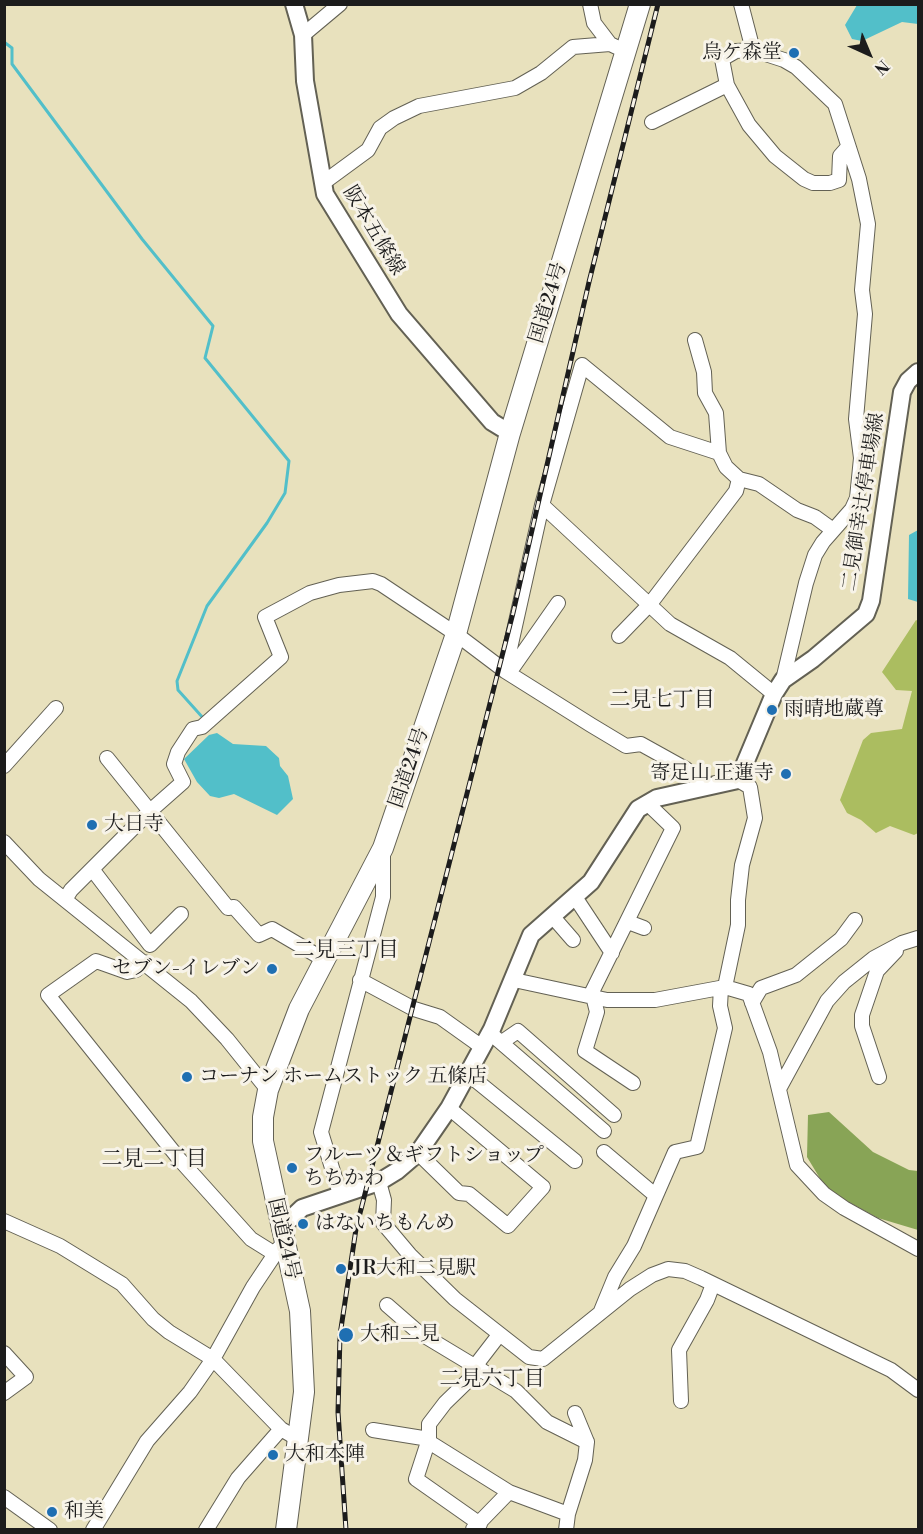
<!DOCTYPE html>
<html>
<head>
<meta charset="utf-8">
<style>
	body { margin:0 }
	#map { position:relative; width:923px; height:1534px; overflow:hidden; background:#e8e1bd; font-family:"Libre Bodoni",serif }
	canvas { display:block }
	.frame { position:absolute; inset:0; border:6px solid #1c1c1c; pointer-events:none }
	.north { position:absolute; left:839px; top:24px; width:60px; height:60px; -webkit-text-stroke:4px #f7f3e8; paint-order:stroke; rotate:136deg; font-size:16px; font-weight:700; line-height:24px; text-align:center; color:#1c1c1c }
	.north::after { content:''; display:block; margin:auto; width:21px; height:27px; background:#1c1c1c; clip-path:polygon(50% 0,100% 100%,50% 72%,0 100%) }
</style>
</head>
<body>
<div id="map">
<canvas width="923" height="1534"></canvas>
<div class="frame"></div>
<div class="north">N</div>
</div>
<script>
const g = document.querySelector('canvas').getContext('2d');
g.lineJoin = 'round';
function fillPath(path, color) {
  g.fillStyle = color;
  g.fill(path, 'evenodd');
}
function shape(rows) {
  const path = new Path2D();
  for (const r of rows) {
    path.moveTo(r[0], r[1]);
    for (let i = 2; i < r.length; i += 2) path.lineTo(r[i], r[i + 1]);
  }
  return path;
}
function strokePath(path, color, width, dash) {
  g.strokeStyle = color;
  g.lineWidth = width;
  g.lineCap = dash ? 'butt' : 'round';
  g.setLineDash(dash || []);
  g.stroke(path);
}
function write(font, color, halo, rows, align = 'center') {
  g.font = font + ' "Libre Bodoni","Noto Serif JP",serif';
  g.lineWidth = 6;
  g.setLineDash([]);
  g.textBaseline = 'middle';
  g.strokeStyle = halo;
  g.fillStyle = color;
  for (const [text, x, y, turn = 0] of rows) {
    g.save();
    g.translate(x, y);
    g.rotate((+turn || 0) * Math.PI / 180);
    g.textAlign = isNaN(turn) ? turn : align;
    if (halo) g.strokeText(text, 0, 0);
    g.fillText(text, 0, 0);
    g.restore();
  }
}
fillPath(shape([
	[916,620,918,621,918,833,914,835,890,826,876,833,861,820,847,813,840,800,863,740,871,733,902,729,912,691,896,690,882,672]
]), '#abbd60');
fillPath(shape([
	[829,1112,873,1152,909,1170,918,1171,918,1230,878,1218,827,1190,807,1157,808,1115]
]), '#88a456');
fillPath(shape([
	[857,5,918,5,918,24,902,22,862,41,852,39,845,25],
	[918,530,918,602,908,599,909,535],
	[217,733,233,744,266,746,279,758,280,766,288,776,293,799,277,815,234,794,219,798,210,796,197,782,184,759,209,735]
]), '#52bfc9');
strokePath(shape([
	[4,42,12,48,12,64,142,239,213,326,205,358,289,461,285,493,267,523,207,606,177,681,178,690,204,719]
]), '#52bfc9', 3);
const minor = shape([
	[590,4,594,23,610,44],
	[741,4,753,50,784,60,796,67,835,104,859,179,868,224,862,290,865,314,856,419,861,458,857,498,852,509,823,542,815,555,806,583,783,680],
	[303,35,340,4],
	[753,50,736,51,722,59,727,85,749,125,775,156,804,179,813,183,830,183,839,180,840,156,848,147],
	[652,122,727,85],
	[323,183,368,150,380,128,394,118,419,106,515,88,541,73,573,47,610,44,625,51],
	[695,340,704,372,705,393,716,413,719,453],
	[542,505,670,624,730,658,774,694],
	[619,636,650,604,736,491,739,479],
	[505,671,542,505,582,365,670,437,719,453,726,467,739,479,759,484,797,510,815,517,833,530],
	[509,673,558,603],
	[107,758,228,908,234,907,259,935,272,929,323,959],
	[4,766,56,708],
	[4,842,39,879,191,1001,227,1039,268,1090],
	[92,869,150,945,181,914],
	[575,897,612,953],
	[66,898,71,890,149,812,183,782,174,764,178,752,193,729,202,727,281,657,265,617,310,593,339,585,373,581,381,584,456,634,505,671,591,725,626,746,641,744,686,769,704,786],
	[553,917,573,940],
	[628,922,644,928],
	[144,962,136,970,127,972,96,961,48,995,180,1160,251,1239,275,1254],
	[360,980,414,1009,440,1017,482,1047],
	[514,980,607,1000,655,1000,725,987,749,994,770,1052,797,1165,824,1194,844,1208,918,1249],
	[725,987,738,925,738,900,742,865,755,818,750,787,738,780],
	[752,1003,761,988,796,975,841,939,855,920],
	[490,1033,604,1131],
	[502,1042,518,1031,614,1115],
	[468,1074,575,1161],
	[879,1077,862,1026,862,1015,877,971,896,951],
	[633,1083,585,1051,597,1012,592,992,673,828,647,803],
	[779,1089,827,1001,844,982,874,958,902,943,918,938],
	[604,1152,655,1195],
	[418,1153,459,1193,469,1194,508,1226,543,1187,449,1108],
	[379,1182,384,1200,383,1223,410,1255,455,1299,529,1357,543,1359,630,1289,652,1275,668,1269,685,1271,701,1278,891,1370,918,1390],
	[340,1194,321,1132,383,897,383,853],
	[4,1221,60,1246,122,1284,153,1319,169,1332,213,1359,281,1429,298,1439],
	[387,1305,418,1332,516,1391,547,1422,587,1442,585,1460,568,1514],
	[601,1311,615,1277,634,1246,675,1152,697,1147,725,1028,720,1006,721,988],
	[4,1353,26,1377,4,1393],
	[681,1401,679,1350,707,1300,713,1284],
	[575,1413,587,1442],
	[373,1430,429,1439],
	[429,1442,509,1492,568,1514,566,1530],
	[4,1497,50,1530],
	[480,1524,416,1479,429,1439,429,1424,445,1403,478,1371,479,1361,499,1335],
	[473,1529,509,1492],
	[93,1530,147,1441,190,1392,213,1359,253,1287,279,1248],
	[206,1530,238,1478,281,1429]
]);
const major = shape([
	[294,4,303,35,305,81,325,194,399,314,492,422,510,433],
	[281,1228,302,1208,379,1182,397,1171,418,1153,449,1108,492,1029,531,935,591,882,638,809,657,798,738,780,774,694,783,680,813,659,866,614,871,601,902,392,908,381,918,372]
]);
const highway = shape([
	[286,1530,304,1392,300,1311,263,1141,263,1117,268,1090,299,1009,383,848,456,634,510,433,640,4]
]);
strokePath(minor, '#636154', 16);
strokePath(major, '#636154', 20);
strokePath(highway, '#636154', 22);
strokePath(minor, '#fff', 14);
strokePath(major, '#fff', 16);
strokePath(highway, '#fff', 20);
const rail = shape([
	[346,1530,338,1412,340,1335,356,1229,513,613,589,282,658,4]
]);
strokePath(rail, '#1c1c1c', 5);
strokePath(rail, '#f7f3e8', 3, [9]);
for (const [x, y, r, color] of [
	[794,53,6,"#1f6fb2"],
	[772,710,6,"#1f6fb2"],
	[786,774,6,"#1f6fb2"],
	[92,825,6,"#1f6fb2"],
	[272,969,6,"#1f6fb2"],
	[187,1077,6,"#1f6fb2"],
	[292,1168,6,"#1f6fb2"],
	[303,1224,6,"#1f6fb2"],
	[341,1269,6,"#1f6fb2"],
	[346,1335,8,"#1f6fb2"],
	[273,1455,6,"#1f6fb2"],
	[52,1512,6,"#1f6fb2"]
]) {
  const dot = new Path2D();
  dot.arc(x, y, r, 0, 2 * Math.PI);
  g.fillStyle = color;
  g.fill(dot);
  strokePath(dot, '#f7f3e8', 2);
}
write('20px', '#1c1c1c', '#f7f3e8', [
	["烏ケ森堂",782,53,"right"],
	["雨晴地蔵尊",784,710],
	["寄足山 正蓮寺",774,774,"right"],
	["大日寺",104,825],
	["セブン-イレブン",260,969,"right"],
	["コーナン ホームストック 五條店",199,1077],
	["フルーツ＆ギフトショップ",304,1156],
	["ちちかわ",304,1179],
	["はないちもんめ",315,1224],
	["JR大和二見駅",353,1269],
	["大和二見",360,1335],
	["大和本陣",285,1455],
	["和美",64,1512]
], 'left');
write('20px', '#1c1c1c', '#f7f3e8', [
	["阪本五條線",373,231,59],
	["国道24号",549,303,-73],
	["二見御幸辻停車場線",864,502,-81],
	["国道24号",410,768,-71],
	["国道24号",283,1239,77]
]);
write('21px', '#1c1c1c', '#f7f3e8', [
	["二見七丁目",662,701],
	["二見三丁目",346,951],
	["二見二丁目",154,1160],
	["二見六丁目",492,1380]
]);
</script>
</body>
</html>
